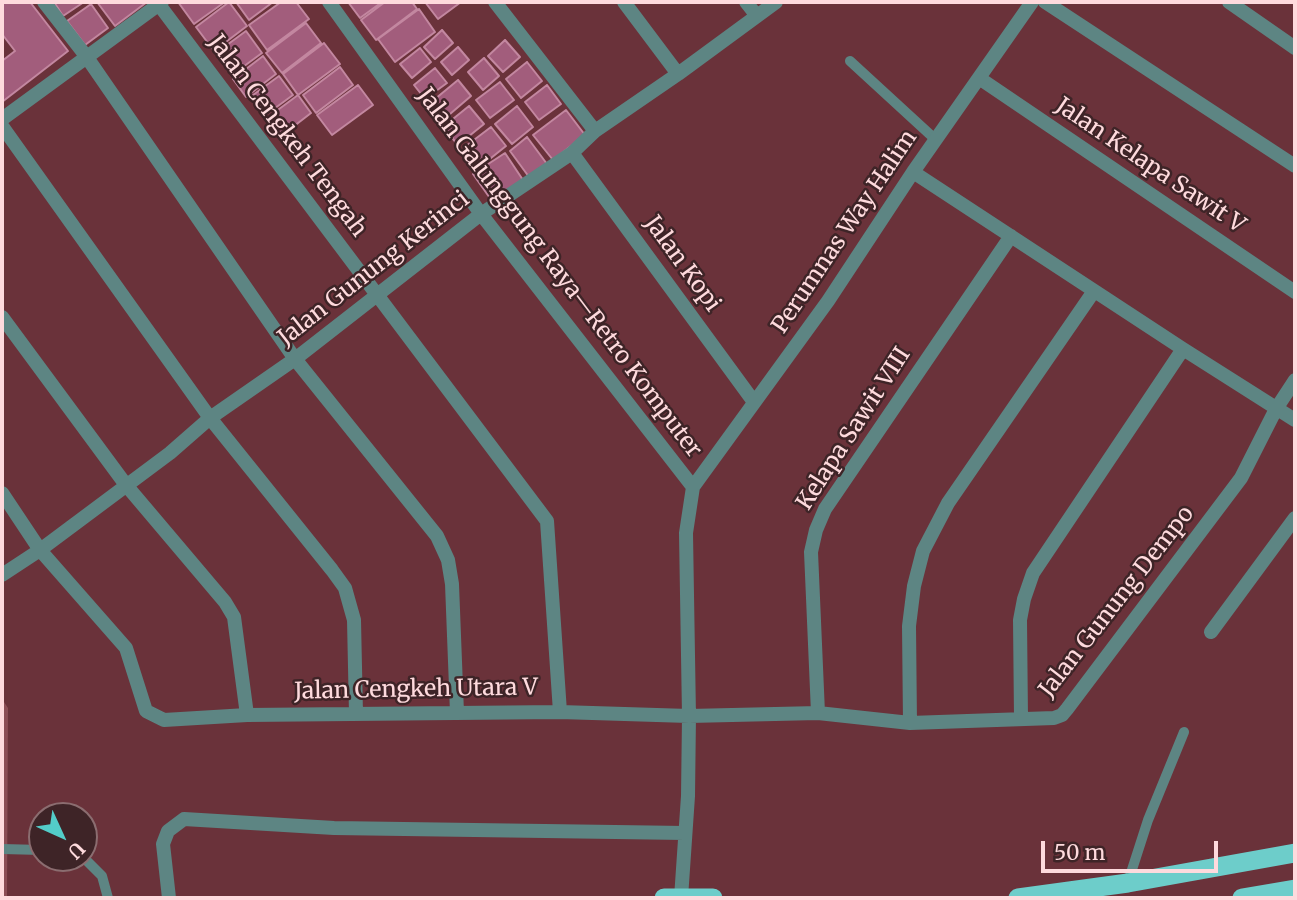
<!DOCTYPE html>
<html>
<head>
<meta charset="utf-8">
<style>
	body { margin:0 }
	#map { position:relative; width:1297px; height:900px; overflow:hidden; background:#6a323a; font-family:Merriweather,serif }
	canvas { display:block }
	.frame { position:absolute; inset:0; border:4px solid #fedadd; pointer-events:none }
	.north { position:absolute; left:28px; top:802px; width:70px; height:70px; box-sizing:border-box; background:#3e2427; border:2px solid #8b6d70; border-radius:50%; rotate:135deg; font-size:19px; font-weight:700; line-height:28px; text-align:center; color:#fedadd }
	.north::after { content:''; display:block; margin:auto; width:24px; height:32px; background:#53cdc9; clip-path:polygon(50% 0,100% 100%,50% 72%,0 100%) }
	.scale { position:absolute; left:1041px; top:841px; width:177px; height:32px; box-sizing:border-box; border:4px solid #fedadd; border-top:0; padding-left:9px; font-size:21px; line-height:24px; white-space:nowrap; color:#fedadd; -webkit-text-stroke:5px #3e2427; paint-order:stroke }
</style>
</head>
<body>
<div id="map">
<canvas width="1297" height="900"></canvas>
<div class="frame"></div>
<div class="north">U</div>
<div class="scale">50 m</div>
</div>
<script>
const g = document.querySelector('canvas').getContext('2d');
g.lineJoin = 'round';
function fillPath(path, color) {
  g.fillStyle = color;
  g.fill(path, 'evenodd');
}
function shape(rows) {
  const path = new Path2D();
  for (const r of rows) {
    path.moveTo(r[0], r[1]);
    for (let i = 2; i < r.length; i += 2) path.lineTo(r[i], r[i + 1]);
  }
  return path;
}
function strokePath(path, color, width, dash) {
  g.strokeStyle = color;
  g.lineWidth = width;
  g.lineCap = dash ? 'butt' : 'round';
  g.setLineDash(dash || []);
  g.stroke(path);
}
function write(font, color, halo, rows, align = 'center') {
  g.font = font + ' Merriweather,serif';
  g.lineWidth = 5;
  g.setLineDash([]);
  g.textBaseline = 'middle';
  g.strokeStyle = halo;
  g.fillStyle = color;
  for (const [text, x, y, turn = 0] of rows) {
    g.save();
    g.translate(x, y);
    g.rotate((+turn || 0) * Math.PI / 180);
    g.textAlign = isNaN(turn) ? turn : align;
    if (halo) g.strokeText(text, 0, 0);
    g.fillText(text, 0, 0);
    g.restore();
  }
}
fillPath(shape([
	[2,699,8,708,7,898,2,898]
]), '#8b4d55');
const building = shape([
	[2,2,30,2,68,51,2,102,2,61,15,51,2,34,2,2],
	[54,2,84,2,63,16,54,2],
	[97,2,147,2,115,26,97,2],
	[178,2,225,2,194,24,178,2],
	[229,2,247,26,214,51,196,27,229,2],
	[236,2,273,2,249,20,236,2],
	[281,2,296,2,309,19,267,50,249,25,281,2],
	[348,2,382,2,360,18,348,2],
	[385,2,412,2,417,9,376,40,361,20,385,2],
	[425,2,461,2,438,19,425,2],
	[91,4,108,28,85,45,67,21,91,4],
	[419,9,435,32,395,62,378,39,419,9],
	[306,23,321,43,282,73,266,53,306,23],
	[442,30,453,43,435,59,424,47,442,30],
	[246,31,262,53,232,75,216,53,246,31],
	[505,40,520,57,503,72,488,56,505,40],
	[324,43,340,64,298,95,283,74,324,43],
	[458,47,469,60,452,75,441,62,458,47],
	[420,48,431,62,412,78,400,64,420,48],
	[263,56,276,74,246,97,233,79,263,56],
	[484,58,499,76,483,90,468,72,484,58],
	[527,62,542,81,521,98,506,79,527,62],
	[340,67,353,85,316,113,303,95,340,67],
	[435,68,447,83,425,99,414,85,435,68],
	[279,76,293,95,267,114,253,95,279,76],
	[458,80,471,96,443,120,429,104,458,80],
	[500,82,514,100,490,118,476,100,500,82],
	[358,85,373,105,332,135,317,115,358,85],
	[547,85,561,104,539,120,525,102,547,85],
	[298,95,311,113,280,137,267,118,298,95],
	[469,106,484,124,458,145,443,127,469,106],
	[517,106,533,127,512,144,495,124,517,106],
	[566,110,585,135,553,160,533,135,566,110],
	[491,127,506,146,481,166,466,146,491,127],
	[527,137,547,164,529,177,510,151,527,137],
	[505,153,523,180,492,201,473,174,505,153]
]);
fillPath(building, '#a25d7c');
strokePath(building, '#c387a0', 2);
strokePath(shape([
	[850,61,936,140],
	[2,849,42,850],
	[84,858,102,876,108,898],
	[1128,882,1148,820,1184,732]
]), '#5d8583', 10);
strokePath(shape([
	[44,2,86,56,295,359,437,536,448,560,452,584,457,713],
	[157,2,547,521,560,712],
	[329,2,481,214,693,487,686,533,689,716,688,796,681,898],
	[495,2,595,131],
	[624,2,678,74],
	[746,2,757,16],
	[1045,2,1295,166],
	[1229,2,1295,48],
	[979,78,1295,292],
	[2,119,162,2],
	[2,126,210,418,332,570,345,588,354,620,356,714],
	[572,153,754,402],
	[913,172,1183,349,1295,420],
	[2,317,126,485,225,602,234,617,247,715],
	[693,487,828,301,913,172,1032,2],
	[2,493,40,550,126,648,146,711,164,720,247,715,560,712,689,716,818,713,910,723,1054,718,1062,715,1067,709,1241,478,1276,409,1295,380],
	[2,575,40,550,170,453,210,418,295,359,481,214,572,153,595,131,678,74,776,2],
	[1211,632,1295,518],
	[818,713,811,552,816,530,825,509,1011,236],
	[1021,718,1020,620,1024,599,1033,573,1183,349],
	[910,723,909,626,914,586,923,551,948,503,1094,291],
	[169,898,163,844,168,831,184,819,334,828,685,833]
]), '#5d8583', 14);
strokePath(shape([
	[664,898,713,898],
	[1018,898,1128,883,1295,853],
	[1242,898,1295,889]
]), '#6dcdca', 19);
write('23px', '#fedadd', '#3e2427', [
	["Jalan Cengkeh Tengah",287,136,53],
	["Jalan Kelapa Sawit V",1150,166,34],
	["Perumnas Way Halim",845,232,-56],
	["Jalan Kopi",682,264,54],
	["Jalan Gunung Kerinci",374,269,-38],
	["Jalan Galunggung Raya—Retro Komputer",559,273,53],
	["Kelapa Sawit VIII",854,429,-57],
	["Jalan Gunung Dempo",1117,602,-52],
	["Jalan Cengkeh Utara V",416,690,-1]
]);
</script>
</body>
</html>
